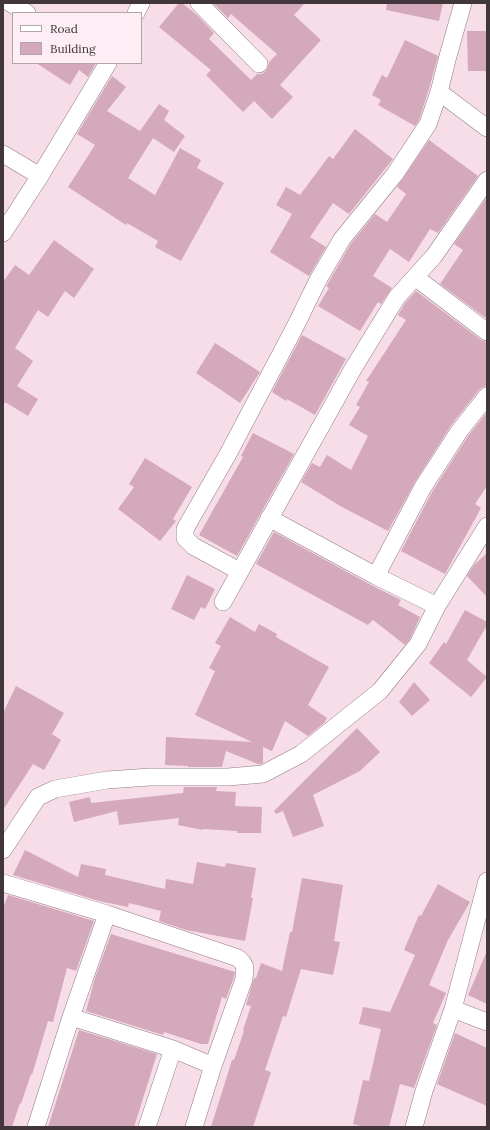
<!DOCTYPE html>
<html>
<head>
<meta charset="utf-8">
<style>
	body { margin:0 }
	#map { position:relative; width:490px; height:1130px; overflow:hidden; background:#f6dde7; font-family:Lora,serif }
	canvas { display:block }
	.frame { position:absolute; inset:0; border:4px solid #41373b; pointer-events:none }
	.legend { position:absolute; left:12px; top:12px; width:130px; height:52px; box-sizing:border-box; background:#fceef4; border:1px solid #b1a5aa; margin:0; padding:5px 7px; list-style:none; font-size:12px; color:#41373b }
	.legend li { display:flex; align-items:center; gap:8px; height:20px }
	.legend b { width:20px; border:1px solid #b1a5aa }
</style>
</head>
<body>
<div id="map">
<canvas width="490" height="1130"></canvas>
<div class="frame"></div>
<ul class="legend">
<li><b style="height:5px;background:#fff"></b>Road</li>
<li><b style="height:11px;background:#d4a9bb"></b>Building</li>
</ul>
</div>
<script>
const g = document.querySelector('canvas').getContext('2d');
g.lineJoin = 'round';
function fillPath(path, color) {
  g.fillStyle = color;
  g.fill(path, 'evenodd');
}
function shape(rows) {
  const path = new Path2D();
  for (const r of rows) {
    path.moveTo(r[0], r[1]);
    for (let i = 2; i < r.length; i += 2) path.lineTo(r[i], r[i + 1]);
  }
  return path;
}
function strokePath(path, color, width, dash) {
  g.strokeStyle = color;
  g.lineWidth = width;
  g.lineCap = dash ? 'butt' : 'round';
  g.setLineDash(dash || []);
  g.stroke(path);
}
fillPath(shape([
	[179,3,182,3,198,16,214,33,209,39,251,80,257,74,262,74,266,71,268,67,269,62,277,54,231,14,228,18,214,4,305,3,294,15,321,40,280,85,293,97,272,119,254,101,243,112,206,75,211,70,159,27],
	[387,3,443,3,439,21,386,10],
	[467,31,487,31,487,71,468,71],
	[405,40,438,56,429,89,419,120,415,126,378,105,381,100,372,95,382,75,387,78],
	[36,63,96,63,88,77,79,70,70,85],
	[112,76,126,87,107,111,140,131,159,104,169,111,164,120,185,136,174,152,153,138,128,178,155,195,180,148,201,160,197,168,224,183,181,261,155,247,158,241,127,223,126,225,68,187,95,145,77,134],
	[355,129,393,159,349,214,333,203,310,237,326,247,309,276,270,252,292,214,276,205,286,187,300,195,329,156,333,159],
	[429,140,478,176,438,233,430,229,409,262,390,249,373,276,392,288,381,304,378,302,360,331,318,306,329,288,326,286,327,285,350,245,375,214,387,222,406,194,397,187],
	[487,197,487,319,440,284,463,250,454,244],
	[54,240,94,269,74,298,65,291,48,317,38,310,15,348,33,361,17,386,38,399,28,416,5,402,3,406,3,282,15,265,29,275],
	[416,291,481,340,487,342,487,386,483,387,479,390,452,424,415,482,388,531,342,507,301,482,312,463,320,467,327,455,351,470,368,436,349,425,360,407,356,405,369,382,366,381,406,320,398,315,405,303],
	[302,335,346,359,315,415,287,399,286,401,272,392],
	[215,343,260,372,240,403,196,373],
	[487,412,487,486,475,504,481,508,445,574,401,551,432,492,468,436],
	[253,433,294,454,237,556,199,535,243,457,241,456],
	[145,458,192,487,173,519,176,521,160,541,118,509,134,487,129,484],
	[274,532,371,585,401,600,398,605,420,617,410,639,405,645,373,620,368,625,256,564],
	[487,553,487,597,467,576,474,565],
	[187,575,215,589,205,609,201,607,194,620,171,609],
	[465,610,487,622,487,625,467,660,487,677,471,697,429,663,444,642,446,644],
	[230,617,255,632,259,624,277,634,276,637,329,667,308,705,327,718,324,723,308,736,285,721,272,751,263,747,263,763,260,764,258,764,226,751,222,767,188,767,188,766,165,765,166,737,252,742,195,715,215,671,209,668,221,646,215,643],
	[414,682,430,700,412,716,399,702],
	[16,686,36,697,64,713,52,734,61,740,44,770,33,764,3,810,3,713],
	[357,728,380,752,360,771,313,795,324,826,293,837,283,811,276,814,274,811],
	[184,787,217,787,216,791,236,792,235,806,262,807,261,833,237,833,237,831,203,829,203,830,178,825,179,818,119,825,117,811,74,822,69,802,90,797,91,803,183,793],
	[25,850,78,877,81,864,106,869,105,875,165,889,166,879,193,884,197,862,225,867,226,863,256,868,251,898,253,898,245,941,186,930,159,921,161,911,129,903,128,907,99,901,13,875],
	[302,878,343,885,334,941,340,942,333,975,301,969,286,1017,283,1016,265,1070,271,1072,253,1127,211,1127,232,1060,234,1060,244,1031,243,1030,251,1006,246,1005,254,978,256,978,261,963,282,971,290,932,292,932],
	[438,884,470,902,448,940,429,985,446,993,433,1023,437,1025,414,1088,400,1084,389,1127,364,1127,353,1124,363,1080,369,1081,381,1029,359,1024,363,1007,390,1012,415,955,404,950,419,915,421,916],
	[8,895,94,921,76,971,67,968,53,1022,48,1021,32,1075,31,1074,21,1104,20,1103,12,1127,3,1127,3,908],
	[111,934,235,972,234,977,226,999,222,997,208,1044,201,1044,164,1032,163,1035,86,1011,95,978],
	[487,951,487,1004,468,995],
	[79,1030,157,1054,134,1127,48,1127],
	[455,1033,487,1048,487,1106,437,1084]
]), '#d4a9bb');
const street = shape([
	[10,3,27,13],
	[199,3,259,64],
	[136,13,141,3],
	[439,92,487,128],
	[3,154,40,176],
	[3,233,40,176,108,63],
	[415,277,487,332],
	[269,518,376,576,437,606],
	[239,571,193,546,185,538,185,529,228,454,296,325,318,280,342,239,395,174,428,124,439,92,448,56,463,3],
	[376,576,423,487,460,430,487,396],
	[223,602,354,367,397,297,434,256,487,180],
	[3,850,38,797,55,789,107,780,150,777,228,777,263,774,301,754,380,691,418,644,437,606,487,526],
	[3,883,107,914,238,958,242,962,245,967,244,979,213,1066,194,1127],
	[453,1009,487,1022],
	[71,1017,173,1049,213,1066],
	[36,1127,71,1017,107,914],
	[147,1127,173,1049],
	[414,1127,424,1091,453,1009,487,881]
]);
strokePath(street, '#927c86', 18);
strokePath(street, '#fff', 17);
</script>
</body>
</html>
